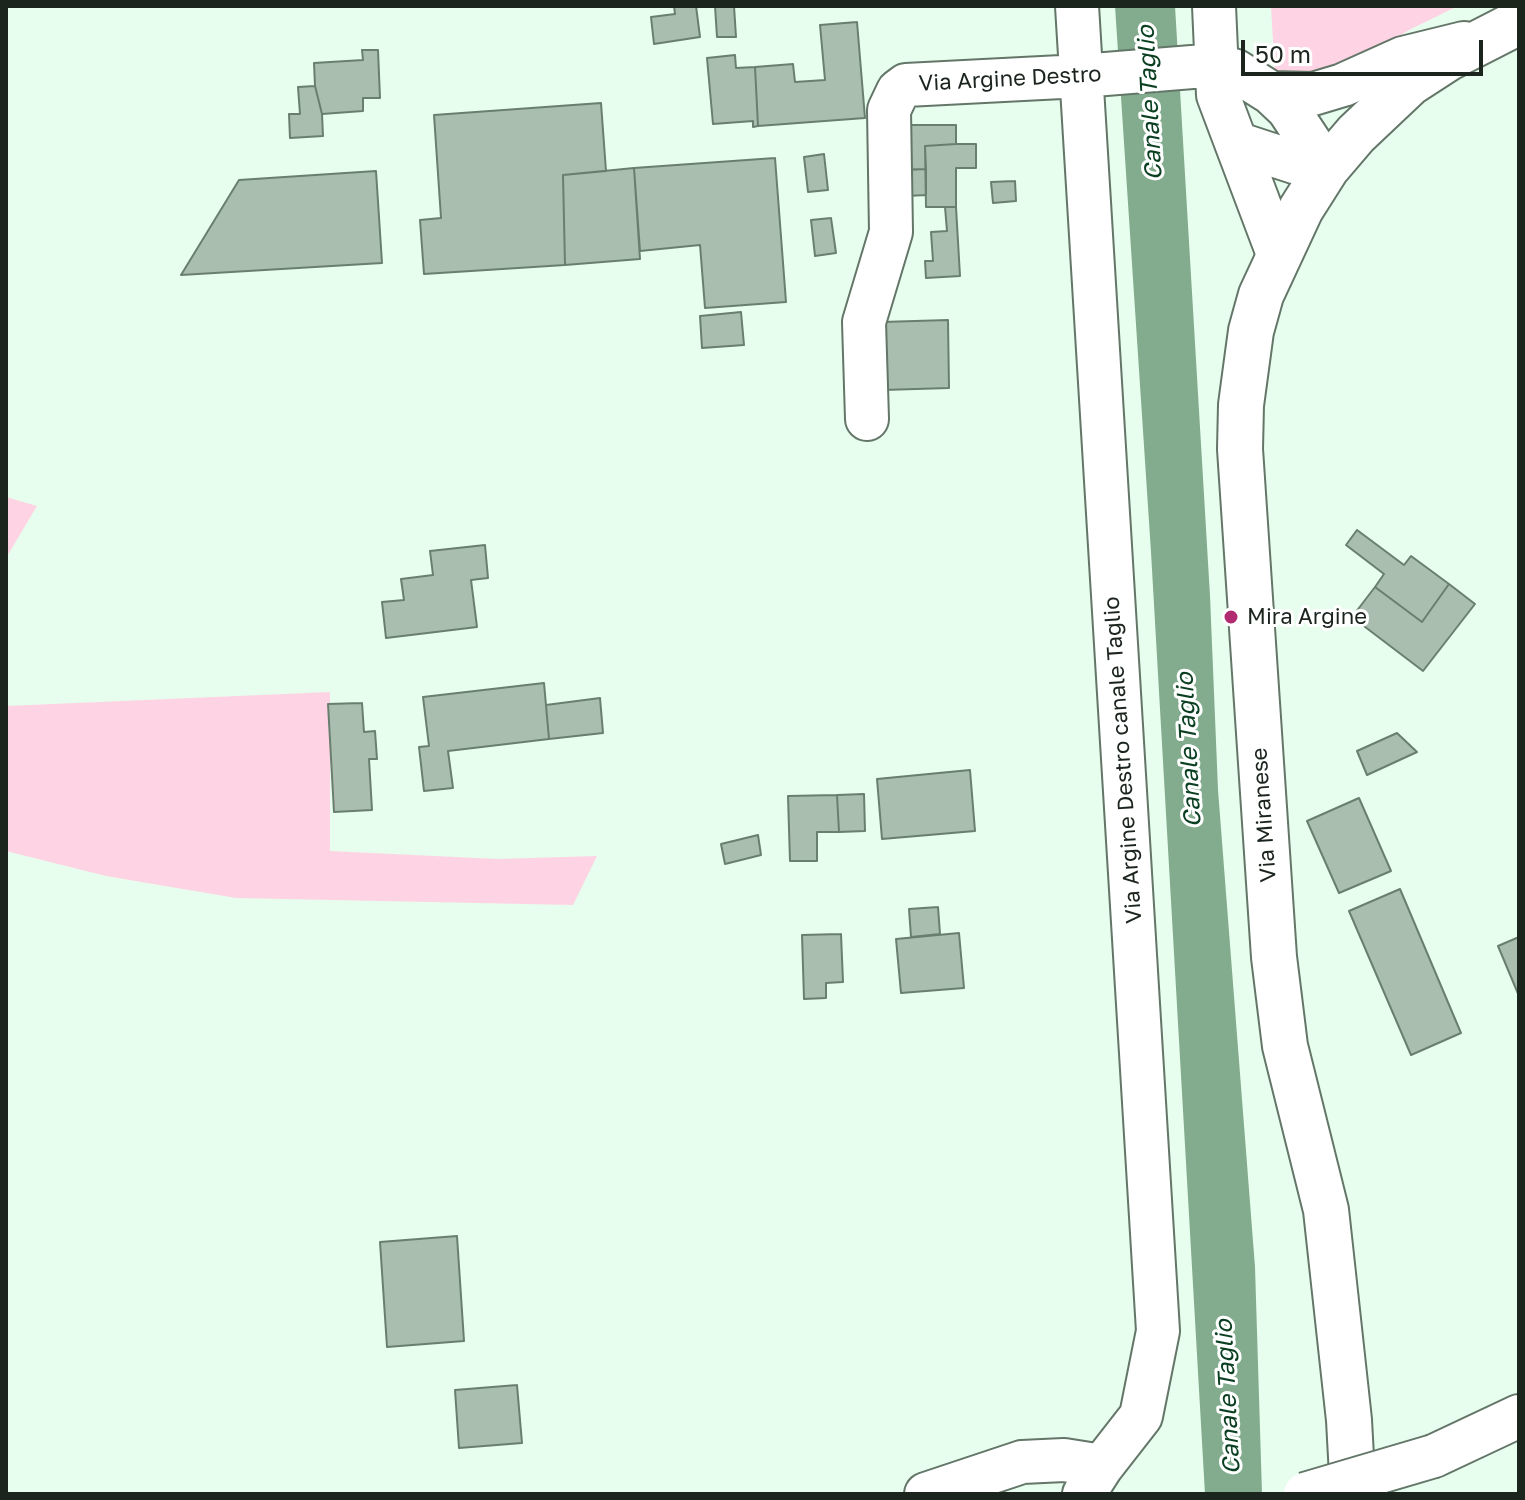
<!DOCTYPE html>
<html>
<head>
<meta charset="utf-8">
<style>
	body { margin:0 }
	#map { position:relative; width:1525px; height:1500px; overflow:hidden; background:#e7fded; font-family:"Golos Text",sans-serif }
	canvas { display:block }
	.frame { position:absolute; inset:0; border:8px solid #1c241e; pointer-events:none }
	.scale { position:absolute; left:1241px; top:40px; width:242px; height:36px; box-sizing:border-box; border:4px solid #1c241e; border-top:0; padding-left:10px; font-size:24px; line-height:28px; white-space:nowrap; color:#1c241e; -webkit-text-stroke:6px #fff; paint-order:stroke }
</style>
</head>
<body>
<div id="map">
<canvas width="1525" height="1500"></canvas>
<div class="frame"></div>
<div class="scale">50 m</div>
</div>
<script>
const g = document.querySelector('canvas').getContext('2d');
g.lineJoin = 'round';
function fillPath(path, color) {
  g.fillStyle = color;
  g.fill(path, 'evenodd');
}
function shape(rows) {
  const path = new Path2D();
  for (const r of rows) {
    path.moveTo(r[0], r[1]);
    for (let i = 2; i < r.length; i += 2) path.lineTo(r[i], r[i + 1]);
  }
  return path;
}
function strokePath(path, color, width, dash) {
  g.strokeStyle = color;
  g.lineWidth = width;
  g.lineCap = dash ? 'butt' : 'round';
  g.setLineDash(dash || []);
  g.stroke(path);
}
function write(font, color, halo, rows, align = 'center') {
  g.font = font + ' "Golos Text",sans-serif';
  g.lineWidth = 6;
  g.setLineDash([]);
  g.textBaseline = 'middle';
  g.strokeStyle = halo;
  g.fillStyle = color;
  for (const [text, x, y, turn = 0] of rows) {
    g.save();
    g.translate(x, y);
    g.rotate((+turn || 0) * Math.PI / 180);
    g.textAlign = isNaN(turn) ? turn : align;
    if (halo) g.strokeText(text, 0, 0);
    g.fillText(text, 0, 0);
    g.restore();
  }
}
fillPath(shape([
	[1271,6,1458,6,1411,29,1344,68,1319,78,1275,77],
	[6,497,37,506,6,558],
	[330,692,330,851,497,859,597,856,573,905,236,898,106,876,6,851,6,706]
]), '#fed4e4');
fillPath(shape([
	[1115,6,1175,6,1210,596,1218,790,1255,1267,1262,1494,1205,1494,1151,552]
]), '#82ac8d');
const building = shape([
	[674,6,696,6,700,37,654,44,651,17,675,14,674,6],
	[715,6,734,6,736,37,717,37,715,6],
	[857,22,865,118,758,126,755,67,793,64,795,82,825,80,820,25,857,22],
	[362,50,378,50,380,98,363,98,363,111,322,114,315,86,314,63,363,60,362,50],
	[735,55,736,68,755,67,758,126,753,127,753,121,713,124,707,58,735,55],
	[315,86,322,114,323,136,290,138,289,114,300,114,298,87,315,86],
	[601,103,606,171,563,175,565,265,424,274,420,220,441,218,434,115,601,103],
	[892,125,956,125,956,144,925,146,926,169,893,170,892,125],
	[956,144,976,144,976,168,956,168,956,207,926,207,925,146,956,144],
	[824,154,828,190,808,192,804,157,824,154],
	[775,158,786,302,705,308,700,245,640,251,634,168,775,158],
	[634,168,640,259,565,265,563,175,634,168],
	[926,169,926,195,906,196,906,170,926,169],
	[376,171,382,263,181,275,239,180,376,171],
	[1015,181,1016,201,993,203,991,182,1015,181],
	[945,207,956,207,960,276,926,278,925,261,933,261,931,232,947,231,945,207],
	[831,218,836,253,815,256,811,220,831,218],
	[741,312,744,345,702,348,700,316,741,312],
	[948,320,949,388,883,390,882,322,948,320],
	[1357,530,1404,565,1411,556,1449,584,1422,622,1375,587,1384,574,1346,545,1357,530],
	[485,545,488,578,471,580,477,627,386,638,382,602,404,600,401,579,433,575,430,551,485,545],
	[1449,584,1475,604,1423,671,1352,617,1375,587,1422,622,1449,584],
	[544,683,549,739,448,751,453,788,424,791,419,747,429,746,423,697,544,683],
	[600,698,603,733,549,739,546,705,600,698],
	[362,703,364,732,375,731,377,759,369,759,372,810,334,812,328,704,362,703],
	[1397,733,1417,752,1367,775,1357,751,1397,733],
	[970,770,975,831,882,839,877,779,970,770],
	[864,794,865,831,839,832,837,795,864,794],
	[837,795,839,832,817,832,817,861,790,861,788,796,837,795],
	[1359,798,1391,871,1339,893,1307,821,1359,798],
	[758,835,761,855,725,864,721,844,758,835],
	[1400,889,1461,1033,1411,1055,1349,911,1400,889],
	[938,907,940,934,911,937,909,909,938,907],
	[959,933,964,988,901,993,896,939,959,933],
	[841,934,843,982,826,983,826,998,804,999,802,935,841,934],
	[1519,937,1519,996,1498,946,1519,937],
	[457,1236,464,1341,387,1347,380,1242,457,1236],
	[517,1385,522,1443,459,1448,455,1390,517,1385]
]);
fillPath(building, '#aabeaf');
strokePath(building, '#6a7e6f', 2);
const minor = shape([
	[1077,6,1158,1331,1141,1416,1102,1466,1084,1494],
	[1214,6,1218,95,1278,254],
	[1271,93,1313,94,1343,85,1403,58,1464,43],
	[1236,143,1294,162,1327,168],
	[867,419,864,322,891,232,889,110,898,91,906,85,1081,76,1217,65,1236,71,1271,93,1288,109,1327,168],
	[1434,1456,1519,1416],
	[926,1494,1022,1462,1064,1460,1102,1466]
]);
const major = shape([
	[1353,1494,1349,1420,1326,1210,1285,1046,1274,957,1240,449,1241,405,1251,331,1261,295,1301,209,1327,168,1356,134,1410,83,1447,59,1519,22]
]);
strokePath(minor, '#637668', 46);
strokePath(major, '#637668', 48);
strokePath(minor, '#fff', 42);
strokePath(major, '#fff', 44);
const minorBridge = shape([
	[1305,1494,1434,1456]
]);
strokePath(minorBridge, '#637668', 46, []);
strokePath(minorBridge, '#fff', 42);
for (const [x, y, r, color] of [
	[1231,617,8,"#b12b70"]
]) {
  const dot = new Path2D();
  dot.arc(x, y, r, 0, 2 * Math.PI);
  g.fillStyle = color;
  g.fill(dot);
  strokePath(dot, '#fff', 3);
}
write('22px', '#1c241e', '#fff', [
	["Via Argine Destro",1010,79,-3],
	["Via Argine Destro canale Taglio",1123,760,-94],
	["Via Miranese",1264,815,-94]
]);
write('22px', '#1c241e', '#fff', [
	["Mira Argine",1247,617]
], 'left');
write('italic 24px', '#0b3f21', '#fff', [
	["Canale Taglio",1150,103,-93],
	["Canale Taglio",1189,750,-93],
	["Canale Taglio",1228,1397,-93]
]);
</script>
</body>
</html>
